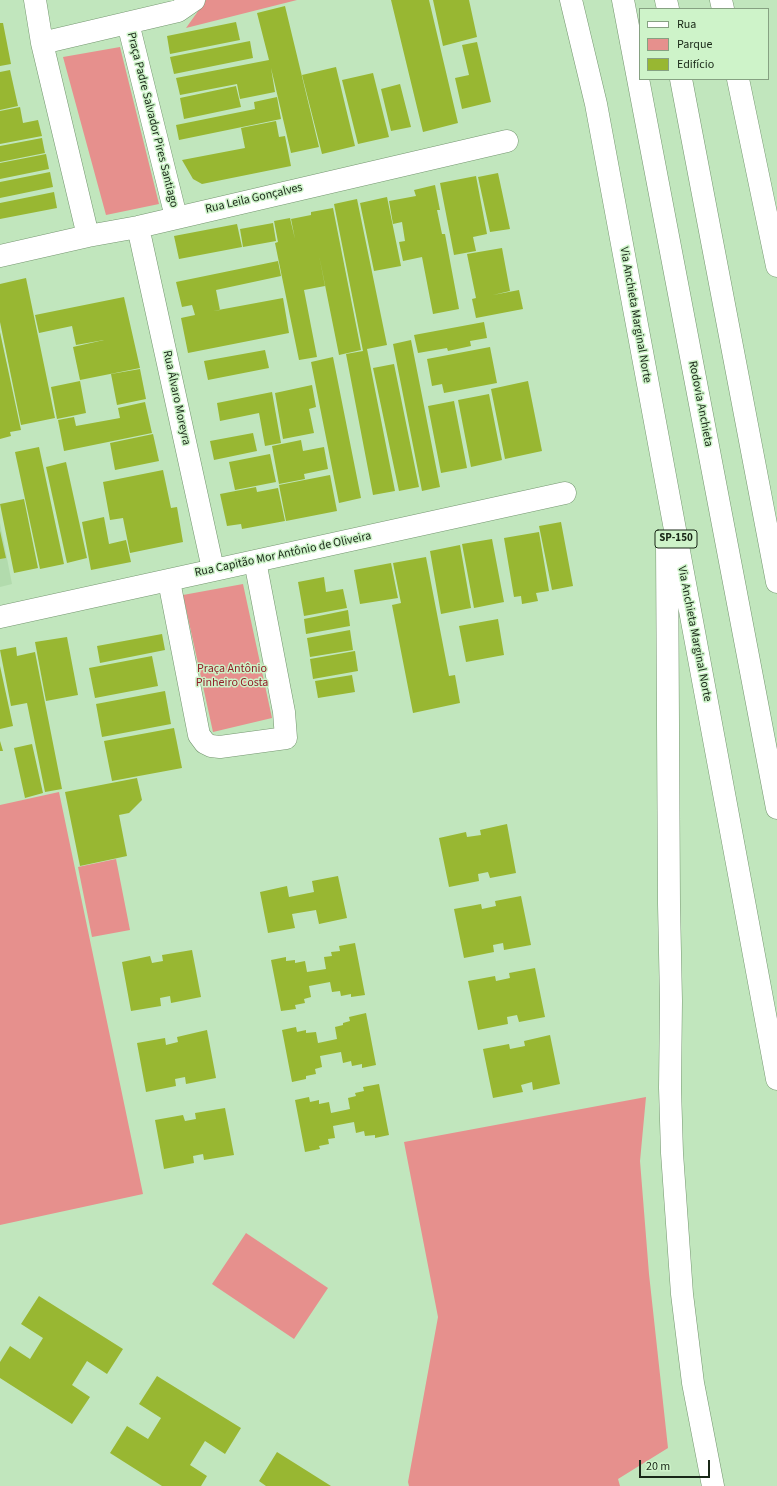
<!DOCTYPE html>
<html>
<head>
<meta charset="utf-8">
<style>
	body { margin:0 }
	#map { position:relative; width:777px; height:1486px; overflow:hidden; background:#c1e6bd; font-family:"Source Sans 3",sans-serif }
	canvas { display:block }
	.legend { position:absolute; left:639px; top:8px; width:130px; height:72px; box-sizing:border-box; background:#cef3c9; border:1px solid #86a182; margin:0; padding:5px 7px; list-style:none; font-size:12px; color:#192717 }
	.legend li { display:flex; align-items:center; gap:8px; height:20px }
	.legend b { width:20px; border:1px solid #86a182 }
	.scale { position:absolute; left:639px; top:1460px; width:71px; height:18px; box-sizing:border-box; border:2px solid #192717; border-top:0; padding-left:5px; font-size:12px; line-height:14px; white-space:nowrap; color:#192717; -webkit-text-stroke:3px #cef3c9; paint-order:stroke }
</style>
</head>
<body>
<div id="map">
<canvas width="777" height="1486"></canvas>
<ul class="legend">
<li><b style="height:5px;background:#fff"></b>Rua</li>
<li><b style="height:11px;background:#e6908d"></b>Parque</li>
<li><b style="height:11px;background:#98b732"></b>Edifício</li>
</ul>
<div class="scale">20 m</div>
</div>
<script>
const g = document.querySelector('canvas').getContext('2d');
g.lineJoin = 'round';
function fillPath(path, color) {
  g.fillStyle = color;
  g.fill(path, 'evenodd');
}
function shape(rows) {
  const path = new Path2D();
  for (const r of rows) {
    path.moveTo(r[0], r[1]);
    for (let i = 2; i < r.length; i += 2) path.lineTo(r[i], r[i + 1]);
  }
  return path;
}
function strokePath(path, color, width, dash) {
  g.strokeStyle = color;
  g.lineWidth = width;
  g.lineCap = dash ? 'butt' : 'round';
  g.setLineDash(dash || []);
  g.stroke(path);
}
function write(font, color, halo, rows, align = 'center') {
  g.font = font + ' "Source Sans 3",sans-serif';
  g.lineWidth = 3;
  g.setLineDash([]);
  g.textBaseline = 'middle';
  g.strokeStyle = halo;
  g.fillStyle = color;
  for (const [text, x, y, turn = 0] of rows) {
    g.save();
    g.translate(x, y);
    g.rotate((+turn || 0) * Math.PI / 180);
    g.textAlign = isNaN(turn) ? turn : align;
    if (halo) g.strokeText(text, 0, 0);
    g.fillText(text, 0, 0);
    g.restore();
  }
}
fillPath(shape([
	[0,523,12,584,0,587]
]), '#b2dbad');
fillPath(shape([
	[206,0,297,0,186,28],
	[120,47,159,204,106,215,63,57],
	[243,584,272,718,213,732,183,595],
	[59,792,143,1194,0,1225,0,805],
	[116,859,130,930,92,937,78,867],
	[646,1097,640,1161,649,1274,668,1448,618,1479,620,1486,409,1486,408,1482,438,1317,404,1142],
	[246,1233,328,1288,294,1339,212,1284]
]), '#e6908d');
fillPath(shape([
	[391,0,429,0,458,123,423,132],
	[433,0,469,0,477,37,443,46],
	[285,6,319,147,291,153,271,68,275,92,240,99,237,84,180,95,176,78,269,60,257,13],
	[236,22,240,40,170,54,167,36],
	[0,23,3,23,11,64,0,66],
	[250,41,253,58,174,74,170,57],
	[477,42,491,102,462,109,455,78,469,75,462,45],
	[336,67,355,146,322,154,302,75],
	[10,70,18,106,0,110,0,72],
	[373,73,389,137,358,144,342,80],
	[400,84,411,127,391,131,381,89],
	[236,86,241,107,184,119,180,98],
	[277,97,281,119,179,140,176,125,255,109,254,102],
	[20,107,23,123,38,120,42,136,0,144,0,111],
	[276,121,279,137,285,136,291,166,202,184,193,179,182,160,245,148,241,128],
	[42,138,45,153,0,162,0,146],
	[46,154,49,169,0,179,0,163],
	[50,172,53,187,0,198,0,182],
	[498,173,510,229,490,232,478,177],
	[476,176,487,234,473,237,476,251,454,255,440,183],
	[435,185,440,210,437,210,442,234,445,234,459,309,433,314,422,257,403,261,399,242,405,241,402,222,393,224,389,201,416,196,414,190],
	[54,192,57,208,0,219,0,203],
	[387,197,401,266,374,271,360,203],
	[357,199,387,345,367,349,395,491,373,495,346,354,363,351,334,204],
	[333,208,361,350,339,355,319,255,325,286,304,290,317,357,299,360,275,243,278,242,274,221,290,218,295,239,291,219,311,215,311,212],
	[273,223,276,241,243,247,240,229],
	[237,224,242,247,179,259,174,236],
	[502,248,510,291,493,295,519,290,523,309,476,318,472,299,476,298,467,254],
	[278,261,281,276,216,290,220,310,213,311,283,298,289,333,188,353,181,318,195,315,192,305,182,307,176,282],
	[26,278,55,418,21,425,0,322,0,284],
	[124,297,140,368,80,380,73,347,104,340,76,345,72,326,39,333,35,315],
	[484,322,487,338,470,341,471,346,448,351,447,348,418,353,414,335],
	[0,332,21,430,10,432,11,436,0,439],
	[411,340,440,487,422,491,393,344],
	[490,347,497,383,444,393,442,384,432,386,427,359],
	[265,350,269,368,208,380,204,361],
	[333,357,361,498,339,503,311,362],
	[394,364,419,487,399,491,373,368],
	[140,369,146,399,117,405,111,374],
	[80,381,86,413,57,419,51,387],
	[528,381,542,451,505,459,491,389],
	[312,385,316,407,309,409,314,433,283,439,275,393],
	[272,392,281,443,265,446,259,413,220,421,217,403],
	[489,394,502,460,471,467,458,400],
	[454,401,467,468,441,473,428,406],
	[145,402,152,433,64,451,58,420,74,417,76,426,120,418,118,408],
	[253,433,257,451,214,460,210,441],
	[153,434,159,461,115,470,110,443],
	[301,440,303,451,324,447,328,469,304,474,305,479,279,484,272,446],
	[39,447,64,564,40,569,15,452],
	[270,454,276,482,235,490,229,462],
	[66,462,87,558,67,563,46,467],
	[163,470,171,508,177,507,183,542,130,553,123,518,110,520,103,482],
	[330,475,337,511,286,521,279,485],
	[256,487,257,492,278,488,285,521,242,529,241,524,227,526,220,494],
	[24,499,38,568,14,573,0,504],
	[104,517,109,544,126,540,131,562,91,570,82,522],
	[561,522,573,586,552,590,539,526],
	[0,531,6,558,0,559],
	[539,532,549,591,536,593,538,601,522,604,521,596,514,597,504,538],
	[492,539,504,602,474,608,462,544],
	[460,545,471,608,441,614,430,551],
	[426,557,449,676,455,675,460,703,413,713,392,605,401,603,393,563],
	[391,563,398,598,360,604,354,570],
	[324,577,326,592,343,589,347,608,304,616,298,582],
	[348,610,350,626,306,634,304,619],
	[498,619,504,655,466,662,459,626],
	[350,630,353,650,310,657,307,638],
	[162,634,165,650,100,663,97,646],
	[67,637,78,695,46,701,35,642],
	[16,647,17,656,35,652,62,789,45,792,27,703,11,706,0,650],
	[355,651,358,671,313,679,310,659],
	[152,656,158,686,95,698,89,668],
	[0,666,13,726,0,729],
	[352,675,355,692,318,698,315,681],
	[165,691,171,724,102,737,96,704],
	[174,728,182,768,112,781,104,741],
	[0,741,3,751,0,751],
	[32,744,43,793,25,798,14,748],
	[137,778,142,800,129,813,119,815,127,856,80,866,65,792],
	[507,824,516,873,490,878,488,872,478,874,479,881,449,887,439,838,466,832,467,837,481,835,480,830],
	[338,876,347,918,319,924,316,910,292,914,295,928,268,933,260,892,287,886,289,897,314,892,312,881],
	[521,896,531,945,504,950,503,943,493,945,494,952,464,958,454,909,481,904,482,909,496,906,495,901],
	[355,943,365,995,351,997,351,994,341,996,340,991,332,992,330,982,309,986,311,997,304,999,305,1003,295,1005,296,1009,281,1011,271,960,286,957,286,961,295,960,295,963,305,961,307,972,326,969,324,957,332,956,331,952,340,951,339,946],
	[192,950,201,997,171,1003,170,996,160,998,161,1006,131,1011,122,962,150,956,152,963,163,961,162,955],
	[535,968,545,1017,519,1022,517,1015,507,1017,508,1024,478,1030,468,981,495,976,496,981,510,978,509,973],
	[366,1013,376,1065,362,1068,362,1064,352,1066,351,1061,343,1063,341,1052,320,1056,322,1067,315,1069,316,1074,306,1076,306,1079,292,1082,282,1030,296,1027,297,1032,306,1030,306,1033,316,1032,318,1043,337,1039,335,1027,343,1025,343,1023,350,1021,349,1017],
	[207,1030,216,1078,186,1084,185,1077,175,1079,176,1086,146,1092,137,1043,165,1038,166,1045,178,1042,177,1037],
	[550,1035,560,1084,533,1090,532,1082,521,1085,523,1092,493,1098,483,1049,509,1044,510,1049,525,1046,524,1041],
	[379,1084,389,1135,375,1138,375,1135,365,1136,364,1131,356,1133,354,1122,333,1126,335,1138,328,1139,329,1144,319,1146,320,1149,305,1152,295,1100,309,1097,310,1102,319,1100,319,1104,329,1102,331,1113,350,1109,348,1098,356,1096,355,1093,364,1091,363,1087],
	[225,1108,234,1155,204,1160,203,1154,193,1156,194,1163,164,1169,155,1120,183,1115,185,1121,196,1119,195,1113],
	[39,1296,123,1349,107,1374,87,1361,72,1385,90,1397,72,1424,0,1378,0,1362,10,1346,30,1359,43,1338,21,1324],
	[157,1376,241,1428,225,1454,205,1441,190,1465,207,1476,201,1486,162,1486,110,1453,127,1426,148,1439,161,1418,139,1404],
	[277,1452,331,1486,266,1486,259,1481]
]), '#98b732');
const minor = shape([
	[35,0,42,43,88,236],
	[128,23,176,217],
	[42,43,178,11,194,0],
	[138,227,213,569],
	[0,256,88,236,138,227,507,141],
	[169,581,199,735,205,743,211,746,220,747,286,738,284,712,255,561],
	[0,617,565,493]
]);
const highway = shape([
	[571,0,596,104,777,1079],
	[623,0,777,808],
	[666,0,668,9],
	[721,0,723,9],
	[681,79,777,582],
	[738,79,777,266],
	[667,544,669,904,671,1001,670,1088,672,1153,682,1294,693,1383,713,1486]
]);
strokePath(minor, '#759670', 23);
strokePath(highway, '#759670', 23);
strokePath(minor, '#fff', 22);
strokePath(highway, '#fff', 22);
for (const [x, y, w] of [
	[676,539,42]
]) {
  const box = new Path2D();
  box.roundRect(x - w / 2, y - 9, w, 18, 3);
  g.fillStyle = '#cef3c9';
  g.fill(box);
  strokePath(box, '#192717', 1);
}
write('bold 11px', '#192717', null, [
	["SP-150",676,539]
]);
write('12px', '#192717', '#cef3c9', [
	["Praça Padre Salvador Pires Santiago",152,120,76],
	["Rua Leila Gonçalves",254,199,-13],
	["Via Anchieta Marginal Norte",635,315,80],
	["Rua Álvaro Moreyra",176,398,78],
	["Rodovia Anchieta",700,404,79],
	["Rua Capitão Mor Antônio de Oliveira",283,555,-12],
	["Via Anchieta Marginal Norte",694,634,79]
]);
write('12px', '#911e28', '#cef3c9', [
	["Praça Antônio",232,669],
	["Pinheiro Costa",232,683]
]);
</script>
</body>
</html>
